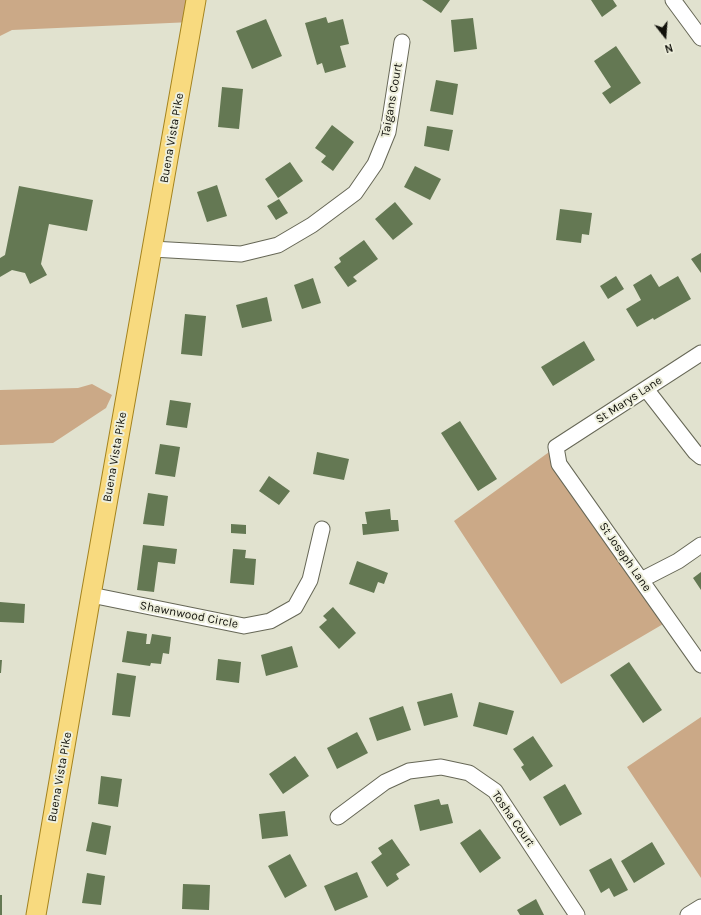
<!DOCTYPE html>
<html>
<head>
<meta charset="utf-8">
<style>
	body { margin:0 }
	#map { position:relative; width:701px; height:915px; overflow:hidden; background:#e1e2cf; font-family:Karla,sans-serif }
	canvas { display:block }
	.north { position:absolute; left:645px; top:16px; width:40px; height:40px; -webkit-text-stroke:3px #eeefdc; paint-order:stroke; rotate:163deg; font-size:11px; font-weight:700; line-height:16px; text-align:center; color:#11110b }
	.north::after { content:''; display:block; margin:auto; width:14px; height:18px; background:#11110b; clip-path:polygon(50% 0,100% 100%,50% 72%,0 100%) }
</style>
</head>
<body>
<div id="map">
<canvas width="701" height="915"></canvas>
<div class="north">N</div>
</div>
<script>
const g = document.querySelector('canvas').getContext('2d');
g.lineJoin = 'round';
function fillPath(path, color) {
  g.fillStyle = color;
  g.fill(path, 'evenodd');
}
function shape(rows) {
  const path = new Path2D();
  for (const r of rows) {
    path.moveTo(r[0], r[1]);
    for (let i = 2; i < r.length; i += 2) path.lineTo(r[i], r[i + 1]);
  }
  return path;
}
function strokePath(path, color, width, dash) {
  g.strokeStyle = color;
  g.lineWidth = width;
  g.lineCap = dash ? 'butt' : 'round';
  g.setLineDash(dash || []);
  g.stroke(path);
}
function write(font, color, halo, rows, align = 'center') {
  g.font = font + ' Karla,sans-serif';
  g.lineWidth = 4;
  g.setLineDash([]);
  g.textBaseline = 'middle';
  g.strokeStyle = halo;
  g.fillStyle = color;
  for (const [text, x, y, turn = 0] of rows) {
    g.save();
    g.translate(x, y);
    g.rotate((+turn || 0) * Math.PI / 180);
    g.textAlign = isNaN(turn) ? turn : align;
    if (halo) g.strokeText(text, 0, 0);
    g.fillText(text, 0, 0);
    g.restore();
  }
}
fillPath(shape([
	[0,0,196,0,192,22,12,30,0,36],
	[92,384,112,395,106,408,53,443,0,445,0,390,78,388],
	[556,447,670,620,561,684,454,521],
	[701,717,701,878,627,767]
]), '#cba987');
fillPath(shape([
	[422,0,450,0,441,13],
	[591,0,613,0,617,6,602,17],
	[326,17,328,23,343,19,349,44,340,46,346,67,325,73,322,63,317,65,305,23],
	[473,18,477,49,454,52,451,20],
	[266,19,282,56,252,69,236,31],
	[616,46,641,83,610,104,602,93,611,87,594,61],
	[436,80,458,84,453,115,430,111],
	[222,87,243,89,239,129,218,127],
	[332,125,354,142,333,171,321,162,326,156,315,148],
	[427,126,453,130,449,151,424,146],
	[290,162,303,181,278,198,265,179],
	[415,166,441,179,430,200,404,187],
	[217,185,227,216,207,222,197,192],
	[19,186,93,200,87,231,49,224,41,264,47,275,30,284,25,273,12,270,0,277,0,258,5,255],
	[279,199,288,213,276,220,267,206],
	[395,202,413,224,393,240,375,219],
	[560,209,592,213,589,235,582,234,581,243,556,240],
	[364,240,378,259,353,277,357,281,348,287,334,267,341,262,339,258],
	[701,253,701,273,691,259],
	[651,274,659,287,678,276,691,299,654,320,653,318,637,327,626,309,641,300,633,285],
	[616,276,624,289,608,299,600,286],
	[313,278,321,303,302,309,294,285],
	[267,297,272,321,242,328,236,305],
	[185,314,206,316,202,356,181,354],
	[584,341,595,360,553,386,541,367],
	[170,400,191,403,187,428,166,425],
	[460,421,497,479,478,491,441,433],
	[160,444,180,447,175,477,155,474],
	[317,452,349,459,344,480,313,474],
	[269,476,290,491,279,505,259,491],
	[148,493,168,496,164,526,143,524],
	[390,509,391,520,398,520,399,531,363,535,362,524,367,524,365,512],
	[231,524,246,525,246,534,231,533],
	[143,545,177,549,175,564,158,562,154,592,137,590],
	[233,549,246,550,245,558,256,559,254,585,230,583],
	[357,561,388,573,384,584,378,582,374,593,349,584],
	[701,572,701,590,693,578],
	[0,602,25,604,24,623,0,622],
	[333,607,356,633,339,649,319,627,327,620,323,616],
	[127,631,147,634,146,644,150,644,152,634,171,637,169,654,163,653,161,664,151,663,150,666,122,662],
	[292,646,298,667,266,676,261,655],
	[218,659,241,662,239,683,216,680],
	[0,660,2,660,1,673,0,673],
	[629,662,662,710,643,723,610,675],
	[117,673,136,676,130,717,112,715],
	[452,693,458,717,424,726,417,702],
	[479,702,514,711,507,735,473,726],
	[403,706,411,730,377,741,369,718],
	[357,732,368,753,337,769,327,748],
	[533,736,553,766,530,781,521,767,524,765,513,749],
	[295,756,309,776,283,794,269,774],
	[101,776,122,779,118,807,98,804],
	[565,784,582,814,560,826,543,797],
	[439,799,441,805,448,804,453,823,420,831,414,805],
	[285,811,288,836,262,839,259,814],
	[92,822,111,826,106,855,86,851],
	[480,829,501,858,480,873,460,843],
	[392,839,410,865,396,874,399,879,387,887,371,862,382,854,378,848],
	[652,842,665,864,634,883,621,861],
	[290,854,307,886,285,898,268,866],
	[611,858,628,890,614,897,609,888,601,893,589,870],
	[357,872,368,897,335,911,324,886],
	[87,873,105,876,101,905,82,903],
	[183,884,210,885,209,910,182,909],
	[0,895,2,895,2,915,0,915],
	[536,899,544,915,520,915,517,910]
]), '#647853');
const minor = shape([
	[673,0,701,38],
	[152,249,241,254,278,245,312,225,355,193,375,164,388,132,402,42],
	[701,353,556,447,559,464,701,665],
	[646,389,695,452,701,457],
	[641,580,678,561,701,545],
	[91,595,244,626,270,621,295,607,310,580,322,529],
	[338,817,385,782,409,771,441,767,469,773,495,791,577,915],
	[688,915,701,907]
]);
const major = shape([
	[36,915,91,595,196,0]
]);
strokePath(minor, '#666756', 17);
strokePath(major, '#a4831e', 21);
strokePath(minor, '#fff', 15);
strokePath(major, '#f8da7f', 19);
write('12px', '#11110b', '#eeefdc', [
	["Taigans Court",392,100,-80],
	["Buena Vista Pike",172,138,-80],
	["St Marys Lane",629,400,-33],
	["Buena Vista Pike",115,457,-80],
	["St Joseph Lane",625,557,55],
	["Shawnwood Circle",189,615,11],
	["Buena Vista Pike",60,777,-80],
	["Tosha Court",513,819,55]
]);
</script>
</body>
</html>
